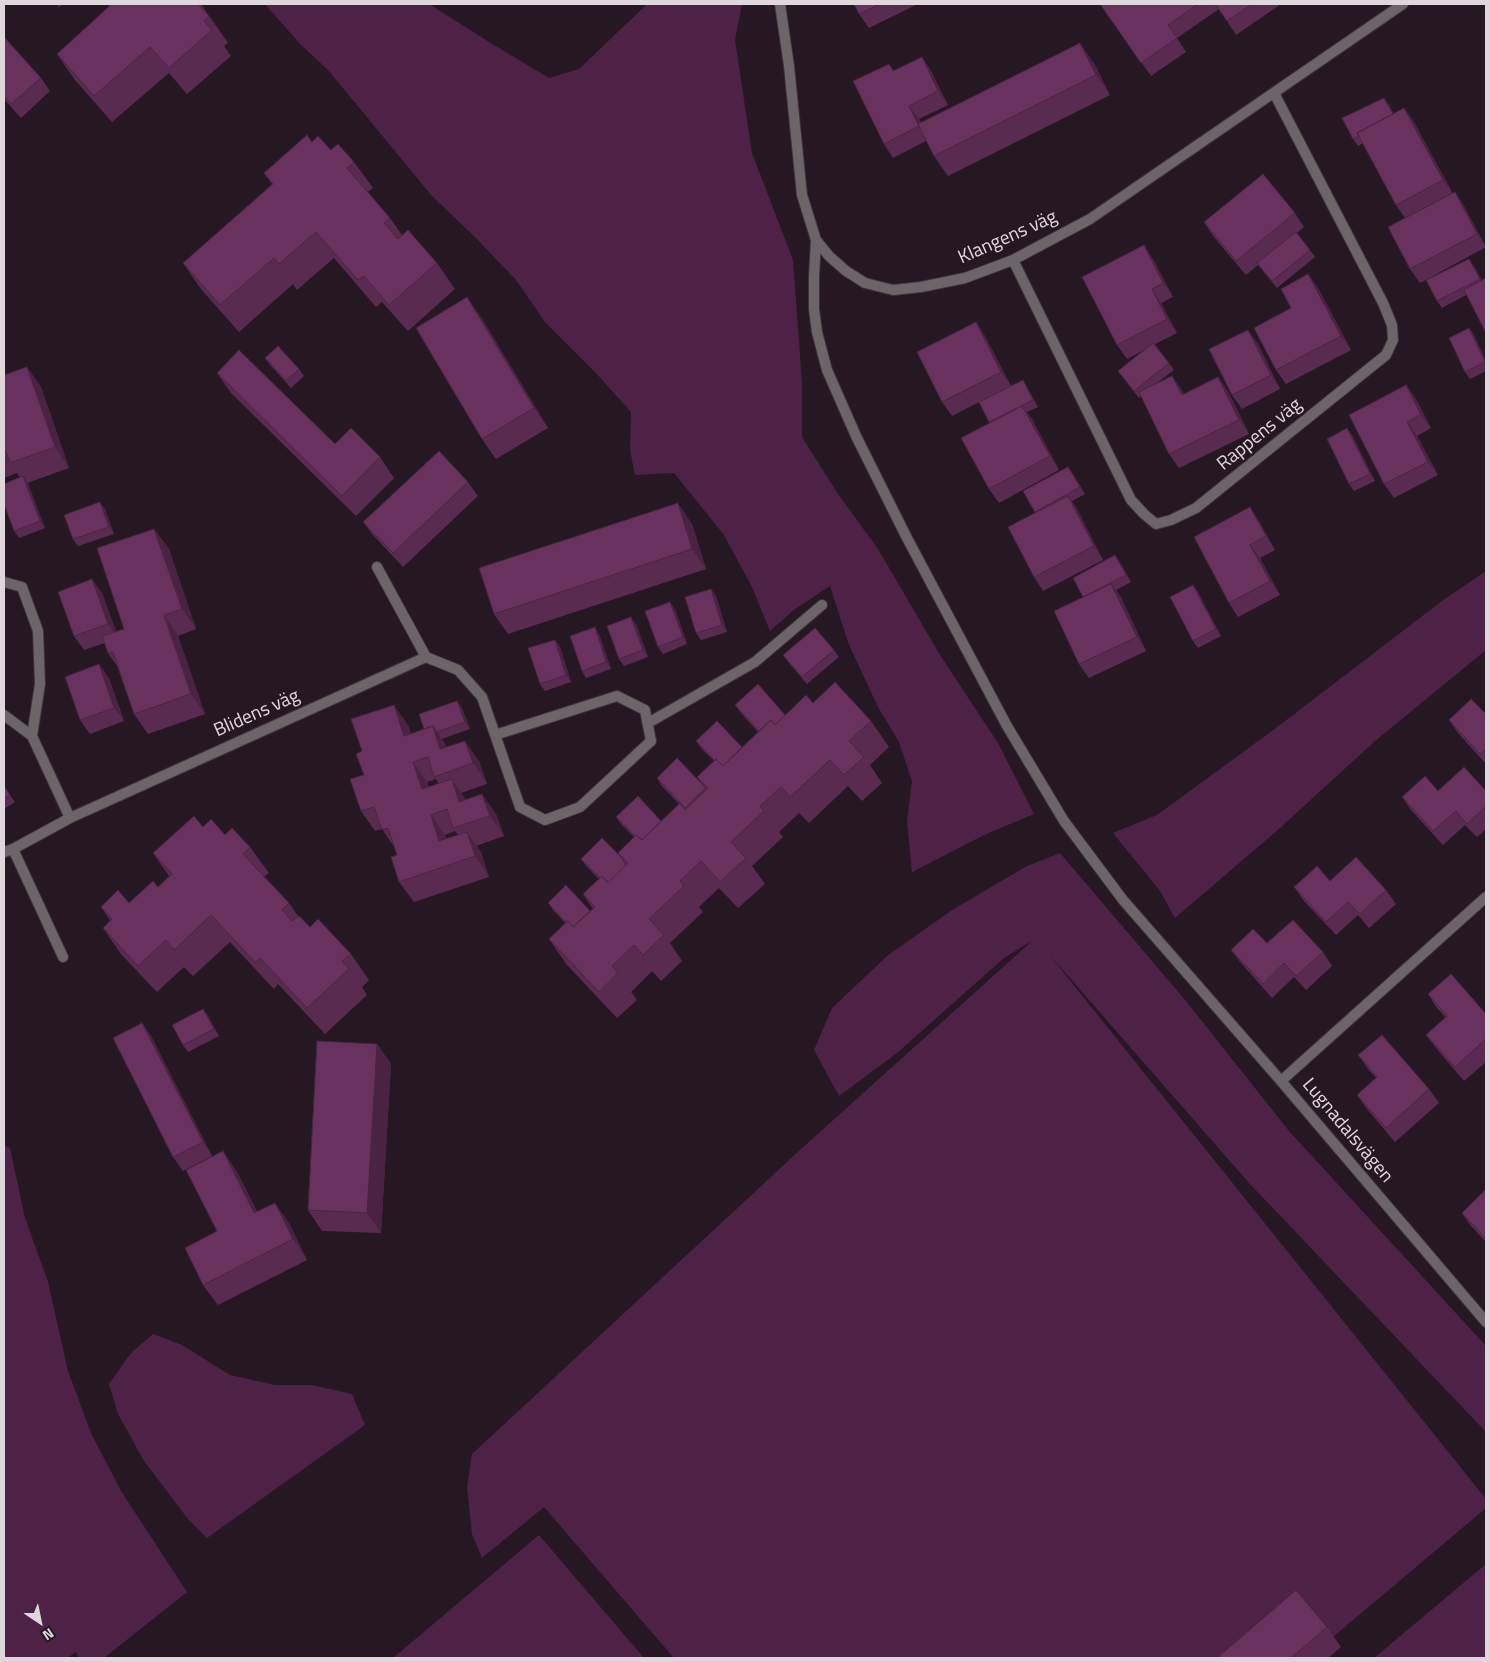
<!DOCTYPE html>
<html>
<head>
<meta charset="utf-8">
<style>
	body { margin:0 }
	#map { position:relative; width:1490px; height:1662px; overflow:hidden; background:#251822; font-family:"Titillium Web",sans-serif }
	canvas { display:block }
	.frame { position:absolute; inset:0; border:5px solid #e0d7dd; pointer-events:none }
	.north { position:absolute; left:15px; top:1597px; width:50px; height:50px; -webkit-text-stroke:4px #251822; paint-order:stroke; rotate:146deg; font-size:14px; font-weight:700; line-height:20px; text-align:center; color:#e0d7dd }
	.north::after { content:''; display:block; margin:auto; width:18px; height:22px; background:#e0d7dd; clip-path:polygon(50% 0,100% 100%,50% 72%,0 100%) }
</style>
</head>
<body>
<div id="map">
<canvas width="1490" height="1662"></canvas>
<div class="frame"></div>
<div class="north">N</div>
</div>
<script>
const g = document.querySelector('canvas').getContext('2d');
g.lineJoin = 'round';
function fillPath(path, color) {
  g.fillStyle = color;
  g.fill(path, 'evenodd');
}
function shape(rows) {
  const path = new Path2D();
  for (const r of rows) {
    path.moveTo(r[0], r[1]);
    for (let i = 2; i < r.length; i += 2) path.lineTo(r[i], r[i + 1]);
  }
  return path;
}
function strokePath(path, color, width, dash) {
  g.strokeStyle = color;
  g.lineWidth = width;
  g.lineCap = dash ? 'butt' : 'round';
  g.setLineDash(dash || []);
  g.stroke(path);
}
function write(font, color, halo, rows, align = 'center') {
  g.font = font + ' "Titillium Web",sans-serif';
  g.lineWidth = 5;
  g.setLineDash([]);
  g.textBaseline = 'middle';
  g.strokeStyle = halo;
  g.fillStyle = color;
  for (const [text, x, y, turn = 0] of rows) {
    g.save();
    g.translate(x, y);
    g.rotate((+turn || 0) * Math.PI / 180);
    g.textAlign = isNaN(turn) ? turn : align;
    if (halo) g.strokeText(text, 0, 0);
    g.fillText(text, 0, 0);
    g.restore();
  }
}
fillPath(shape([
	[265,4,429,4,489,42,549,78,579,69,647,4,742,4,735,40,752,153,793,260,802,383,802,437,838,494,878,549,940,655,998,743,1034,814,984,835,912,872,907,821,912,781,899,742,878,707,849,645,830,586,795,609,770,631,752,587,724,535,674,473,635,475,630,450,631,412,595,372,545,322,516,280,475,237,432,196,328,70,300,44],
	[1486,571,1486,650,1375,741,1280,828,1175,918,1160,891,1113,833,1157,815,1276,728,1442,601],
	[1060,853,1186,1001,1289,1131,1486,1346,1486,1432,1249,1183,1048,953,1486,1499,1486,1508,1308,1658,674,1658,544,1507,482,1558,472,1534,467,1487,472,1454,800,1150,1032,941,1004,958,897,1053,839,1096,814,1050,832,1008,887,956,952,910,1027,866],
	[4,1145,10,1148,25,1218,48,1282,68,1371,91,1433,121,1491,187,1592,104,1658,79,1658,76,1652,67,1658,4,1658],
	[153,1334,182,1345,230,1375,275,1385,312,1385,352,1394,365,1425,207,1538,188,1519,144,1461,118,1414,109,1384,131,1353],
	[539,1535,644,1658,393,1658],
	[1486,1564,1486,1658,1374,1658]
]), '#4e2246');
const lane = shape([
	[816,240,814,276,814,309,817,332,827,370,856,436,907,538,1007,726,1064,821,1123,900,1281,1081],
	[377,567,426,657],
	[13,849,63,957]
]);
const street = shape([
	[780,4,789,66,802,195,816,240,829,256,846,271,865,283,893,290,921,287,965,278,1013,260,1090,219,1403,4],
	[1013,260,1131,500,1144,514,1156,524,1171,520,1196,508,1386,355,1393,340,1392,325,1383,303,1274,93],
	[4,582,22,587,38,631,40,684,32,736],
	[4,715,32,736,70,818],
	[648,723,755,662,822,605],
	[4,852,13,849,70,818,426,657,458,670,482,697,520,807,545,820,580,807,651,741,645,710,617,696,495,735],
	[1486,897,1281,1081,1486,1322]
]);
strokePath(lane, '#3f333c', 12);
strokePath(street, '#3f333c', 12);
strokePath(lane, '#6b6469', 10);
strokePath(street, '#6b6469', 10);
fillPath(shape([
	[57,4,63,4,59,7],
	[107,4,201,4,228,43,224,46,231,56,187,94,169,73,112,122,75,80,57,54,109,6],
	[854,4,918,4,869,28,859,14],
	[1100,4,1281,4,1236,35,1219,9,1177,38,1186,52,1151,76],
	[4,37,41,78,50,91,21,118,4,99],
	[922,57,931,71,948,105,919,119,921,122,1094,63,1110,95,948,176,934,156,926,141,893,158,884,144,889,64,894,71],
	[1389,105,1394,114,1404,108,1414,122,1452,193,1455,192,1464,206,1486,247,1420,283,1410,269,1405,218,1396,205,1363,143,1358,146,1353,139],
	[312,142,331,150,354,162,373,188,368,192,390,218,402,235,437,263,455,289,408,331,382,302,376,307,334,258,297,290,293,284,239,332,201,289,183,263,272,184,264,173],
	[1295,213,1304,227,1297,233,1315,257,1277,288,1258,265,1246,275,1213,236,1204,222],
	[1153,259,1173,297,1161,303,1177,333,1155,344,1174,370,1157,383,1172,376,1184,394,1228,391,1249,434,1179,468,1169,454,1141,396,1139,398,1118,371,1146,349,1127,359,1117,345],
	[1474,266,1482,281,1466,295,1442,308,1437,301],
	[1308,274,1318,288,1351,350,1286,384,1276,370,1291,308],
	[481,317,548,428,496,459,482,439],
	[976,322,985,336,1011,386,1023,380,1027,387,1038,407,1027,412,1032,419,1059,470,999,503,989,489,990,423,979,402,952,416,942,402],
	[1469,328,1474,335,1486,361,1486,371,1470,379,1465,372],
	[1258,344,1280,389,1242,409,1232,395],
	[265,358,299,369,304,376,291,388,270,365],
	[27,367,41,387,69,468,27,483,45,528,19,538,14,531,20,478,17,473,4,478,4,375],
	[217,373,335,444,380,457,394,478,356,516,231,393],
	[1406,385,1416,399,1431,428,1417,436,1438,475,1394,498,1384,484],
	[1352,435,1375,481,1354,491,1349,484],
	[1068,467,1073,474,1085,494,1072,501,1077,509,1103,560,1043,591,1034,577,1035,513,1023,491],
	[468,482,478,496,403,567,373,535,363,522],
	[100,502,105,509,114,534,78,546,73,539],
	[1259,521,1275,550,1260,558,1280,595,1238,617,1229,603],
	[692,524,706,569,508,634,494,614],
	[154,529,169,549,196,629,178,636,205,714,148,734,134,714,117,666,108,653,105,643,84,650,74,636,102,593,116,631,124,629],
	[1120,562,1131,582,1116,590,1121,597,1146,651,1089,678,1079,664,1083,597],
	[1193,585,1198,592,1221,636,1198,648,1193,641],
	[711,589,716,596,727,632,701,640,696,633],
	[675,609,687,644,663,654,658,647],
	[636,624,648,657,624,666,619,659],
	[599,634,611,669,586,678,582,671],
	[555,640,560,647,571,682,545,691,540,684],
	[834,650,839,657,807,684,788,662,783,655],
	[109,678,124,721,90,734,80,720],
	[457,701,462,708,470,729,442,739,447,747,479,761,487,784,461,793,466,800,496,814,504,836,476,846,481,852,489,877,414,902,399,882,397,855,395,848,382,829,375,831,361,811,364,775,362,751,408,725,411,734,424,729],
	[436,779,439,784,429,787,427,782],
	[455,831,458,835,446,839,445,835],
	[813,703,871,721,889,747,870,765,882,783,862,801,848,786,809,823,799,813,779,832,783,837,752,866,765,884,738,908,719,888,699,907,703,912,670,943,682,961,661,981,652,971,631,992,637,1000,617,1018,567,965,549,939,565,923,553,910,548,903,590,911,593,909,583,894,599,879,586,866,581,859,620,856,634,837,621,824,616,817,661,821,679,804,661,785,657,778,702,784,697,777,714,761,701,748,696,741,742,747,758,732,740,712,735,705,785,715],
	[1486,712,1486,764,1458,733,1449,720,1485,713],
	[4,786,15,802,4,809],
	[1438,791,1486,791,1486,829,1477,837,1465,825,1443,845,1411,810,1402,797],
	[203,827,225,835,250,847,269,873,264,877,289,903,298,916,310,927,351,954,369,980,362,987,367,995,325,1034,278,984,274,989,230,942,193,976,184,967,157,992,121,954,103,928,110,920,101,907,129,903,158,887,169,876,153,853],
	[1330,881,1386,890,1396,904,1369,928,1358,915,1336,935,1304,901,1294,887],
	[1231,950,1323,952,1332,966,1306,990,1294,977,1272,998,1241,963],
	[1428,994,1486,1014,1486,1062,1464,1081,1436,1048,1426,1035,1446,1018,1437,1008],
	[203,1009,208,1016,219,1036,188,1052,183,1045],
	[142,1023,151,1036,212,1156,183,1171,173,1157],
	[377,1044,391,1064,381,1233,322,1231,308,1210],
	[1358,1055,1429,1089,1439,1103,1395,1142,1367,1109,1357,1095,1376,1078,1368,1069],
	[223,1151,237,1172,257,1211,289,1223,307,1260,218,1305,203,1285,217,1231],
	[1486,1189,1486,1242,1471,1226,1462,1213],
	[1327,1627,1341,1647,1328,1658,1217,1658]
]), '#5a2b51');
fillPath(shape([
	[1080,43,1094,63,1110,95,1096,75],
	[922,57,931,71,948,105,938,91],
	[1384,98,1389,105,1399,125,1394,118],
	[909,106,919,119,929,140,919,126],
	[1404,108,1414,122,1453,193,1443,180],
	[1455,192,1464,206,1486,247,1477,234],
	[1144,245,1153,259,1173,297,1163,283],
	[1469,259,1474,266,1485,286,1480,279],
	[1308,274,1318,288,1351,350,1341,336],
	[1152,289,1161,303,1177,333,1167,319],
	[467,297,481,317,548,428,534,408],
	[976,322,985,336,1011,386,1001,372],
	[1469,328,1474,335,1486,361,1486,363],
	[1248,330,1258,344,1280,389,1271,375],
	[27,367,41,387,69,468,55,447],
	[1172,376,1182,390,1191,409,1182,395],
	[1218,377,1228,391,1249,434,1239,420],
	[1023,380,1027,387,1038,407,1033,400],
	[1406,385,1416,399,1431,428,1421,415],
	[1022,406,1032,419,1059,470,1050,456],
	[1407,422,1417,436,1438,475,1428,462],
	[1347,428,1352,435,1375,481,1370,474],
	[1068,467,1073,474,1085,494,1080,487],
	[23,476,28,483,45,528,40,521],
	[1068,496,1077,509,1103,560,1094,546],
	[100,502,105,509,114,534,109,527],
	[678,503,692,524,706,569,692,549],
	[1250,507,1259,521,1275,550,1266,536],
	[154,529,169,549,196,629,182,609],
	[1250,545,1260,558,1280,595,1270,581],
	[1115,555,1120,562,1131,582,1126,575],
	[92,579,102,593,118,638,108,624],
	[1111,584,1121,597,1146,651,1137,637],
	[1193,585,1198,592,1221,636,1216,629],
	[711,589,716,596,727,632,722,625],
	[670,602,675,609,687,644,683,637],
	[164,615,178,636,205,714,191,694],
	[631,617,636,624,648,657,643,650],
	[595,627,599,634,611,669,606,662],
	[555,640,560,647,571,682,566,675],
	[99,664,109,678,124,721,114,708],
	[457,701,462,708,470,729,465,722],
	[394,705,408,725,418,756,404,736],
	[433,726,447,747,455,770,440,749],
	[465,741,479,761,487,784,473,763],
	[413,762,427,782,436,809,422,789],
	[452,779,466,800,473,822,459,802],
	[482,794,496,814,504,836,490,816],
	[431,815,445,835,454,861,439,841],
	[467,832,481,852,489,877,475,856],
	[203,1009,208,1016,219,1036,214,1029],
	[142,1023,151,1036,212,1156,203,1142],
	[377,1044,391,1064,381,1233,367,1213],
	[223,1151,237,1172,268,1233,254,1213],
	[275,1203,289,1223,307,1260,293,1239]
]), '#4a2342');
const building = shape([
	[112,4,198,4,209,16,204,21,212,30,169,68,150,47,94,96,57,54,112,4],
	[854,4,880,4,859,14,854,4],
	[1100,4,1198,4,1168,25,1177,38,1141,63,1100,4],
	[1215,4,1252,4,1227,21,1215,4],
	[4,37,41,78,11,104,4,96,4,37],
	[1080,43,1096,75,934,156,918,124,1080,43],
	[922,57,938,91,909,106,919,126,884,144,853,81,889,64,893,71,922,57],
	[1384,98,1393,114,1357,133,1359,136,1353,139,1342,118,1384,98],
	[1404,108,1443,180,1396,205,1357,133,1404,108],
	[307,135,312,142,318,136,331,150,338,144,354,162,347,168,390,218,384,223,398,239,408,230,437,263,389,305,364,276,358,280,316,232,279,264,274,258,220,305,183,263,273,184,264,173,307,135],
	[1263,174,1295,213,1236,261,1204,222,1263,174],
	[1455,192,1477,234,1410,269,1388,227,1455,192],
	[1296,232,1310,250,1272,281,1257,263,1296,232],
	[1144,245,1163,283,1152,289,1167,319,1117,345,1082,277,1144,245],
	[1469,259,1480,279,1437,301,1426,280,1469,259],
	[1308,274,1341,336,1276,370,1254,328,1291,308,1281,289,1308,274],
	[1486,278,1486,333,1464,290,1486,278],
	[467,297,534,408,482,439,416,328,467,297],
	[976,322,1001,372,942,402,917,352,976,322],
	[1469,328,1485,362,1465,372,1449,338,1469,328],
	[1248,330,1271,375,1232,395,1209,349,1248,330],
	[1153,343,1169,363,1134,391,1118,371,1153,343],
	[278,346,299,369,286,381,265,358,278,346],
	[239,350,335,444,351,428,380,457,342,496,217,373,239,350],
	[27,367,55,447,10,463,6,452,4,452,4,375,27,367],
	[1172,376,1182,395,1218,377,1239,420,1169,454,1139,392,1172,376],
	[1023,380,1033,400,989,422,979,402,1023,380],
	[1406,385,1421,415,1407,422,1428,462,1384,484,1349,415,1406,385],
	[1022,406,1050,456,989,489,961,438,1022,406],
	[1347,428,1370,474,1349,484,1327,439,1347,428],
	[439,451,468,482,393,553,363,522,439,451],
	[1068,467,1080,487,1035,512,1023,491,1068,467],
	[23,476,40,521,14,531,4,504,4,484,23,476],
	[1068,496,1094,546,1034,577,1008,527,1068,496],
	[100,502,109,527,73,539,64,515,100,502],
	[678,503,692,549,494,614,479,568,678,503],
	[1250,507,1266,536,1250,545,1270,581,1229,603,1194,537,1250,507],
	[154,529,182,609,164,615,191,694,134,714,113,652,108,653,102,636,124,629,97,548,154,529],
	[1115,555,1126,575,1083,597,1073,578,1115,555],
	[92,579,108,624,74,636,58,592,92,579],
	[1111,584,1137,637,1079,664,1054,611,1111,584],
	[1193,585,1216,629,1193,641,1170,597,1193,585],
	[711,589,722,625,696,633,685,597,711,589],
	[670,602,683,637,658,647,645,611,670,602],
	[631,617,643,650,619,659,607,626,631,617],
	[595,627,606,662,582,671,570,636,595,627],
	[815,628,834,650,802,677,783,655,815,628],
	[555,640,566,675,540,684,528,648,555,640],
	[99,664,114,708,80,720,65,677,99,664],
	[835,682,871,721,849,741,864,757,844,775,830,760,790,797,781,787,760,806,764,811,731,842,746,858,720,882,701,861,680,881,684,886,649,919,664,935,643,955,634,945,612,966,618,973,599,992,549,939,568,921,573,927,595,907,583,894,602,876,608,883,628,863,618,853,636,835,642,840,680,803,685,810,708,788,697,777,716,759,723,766,771,720,775,725,806,695,813,703,835,682],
	[758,684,785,715,775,725,771,720,759,731,735,705,758,684],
	[1471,699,1485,713,1486,712,1486,749,1480,754,1449,720,1471,699],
	[457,701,465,722,437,732,433,726,424,729,419,714,457,701],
	[394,705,404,736,433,726,440,749,465,741,473,763,434,777,428,757,413,762,422,789,452,779,459,802,482,794,490,816,453,828,447,809,431,815,439,841,467,832,475,856,399,882,391,857,397,855,388,828,382,830,374,807,361,811,350,779,364,775,356,754,362,751,351,719,394,705],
	[717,721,742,747,723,766,716,759,715,761,696,741,717,721],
	[677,758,702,784,705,788,685,808,657,778,677,758],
	[1464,767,1486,791,1486,806,1467,824,1456,811,1433,831,1402,797,1425,776,1438,791,1464,767],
	[4,786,10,795,4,799,4,786],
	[638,796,661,821,642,840,636,835,635,836,616,817,638,796],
	[194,816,203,827,211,819,225,835,232,828,250,847,243,854,289,903,282,910,292,921,299,916,310,927,318,919,351,954,342,961,349,969,307,1008,260,958,255,962,211,915,174,950,166,940,138,966,103,928,112,919,101,907,118,890,129,903,153,881,158,887,172,874,153,853,194,816],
	[602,838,620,856,626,865,608,883,602,876,600,878,581,859,602,838],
	[1356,857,1386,890,1360,914,1348,902,1326,922,1294,887,1317,866,1330,881,1356,857],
	[566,885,590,911,573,927,568,921,566,922,548,903,566,885],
	[1293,920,1323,952,1296,976,1284,963,1263,984,1231,950,1253,929,1267,943,1293,920],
	[1451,974,1486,1014,1486,1039,1455,1067,1426,1035,1447,1016,1428,994,1451,974],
	[203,1009,214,1029,183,1045,172,1025,203,1009],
	[142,1023,203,1142,173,1157,113,1038,142,1023],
	[1382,1035,1429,1089,1386,1128,1357,1095,1377,1077,1358,1055,1382,1035],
	[317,1041,377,1044,367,1213,308,1210,317,1041],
	[223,1151,254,1213,275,1203,293,1239,203,1285,185,1248,217,1231,186,1170,223,1151],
	[1486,1189,1486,1239,1462,1213,1486,1189],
	[1296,1590,1327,1627,1291,1658,1217,1658,1296,1590]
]);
fillPath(building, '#69325e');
strokePath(building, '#4a2342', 1);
write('19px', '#e0d7dd', '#251822', [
	["Klangens väg",1008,238,-24],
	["Rappens väg",1260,435,-39],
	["Blidens väg",257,714,-24],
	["Lugnadalsvägen",1347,1131,50]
]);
</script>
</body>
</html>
